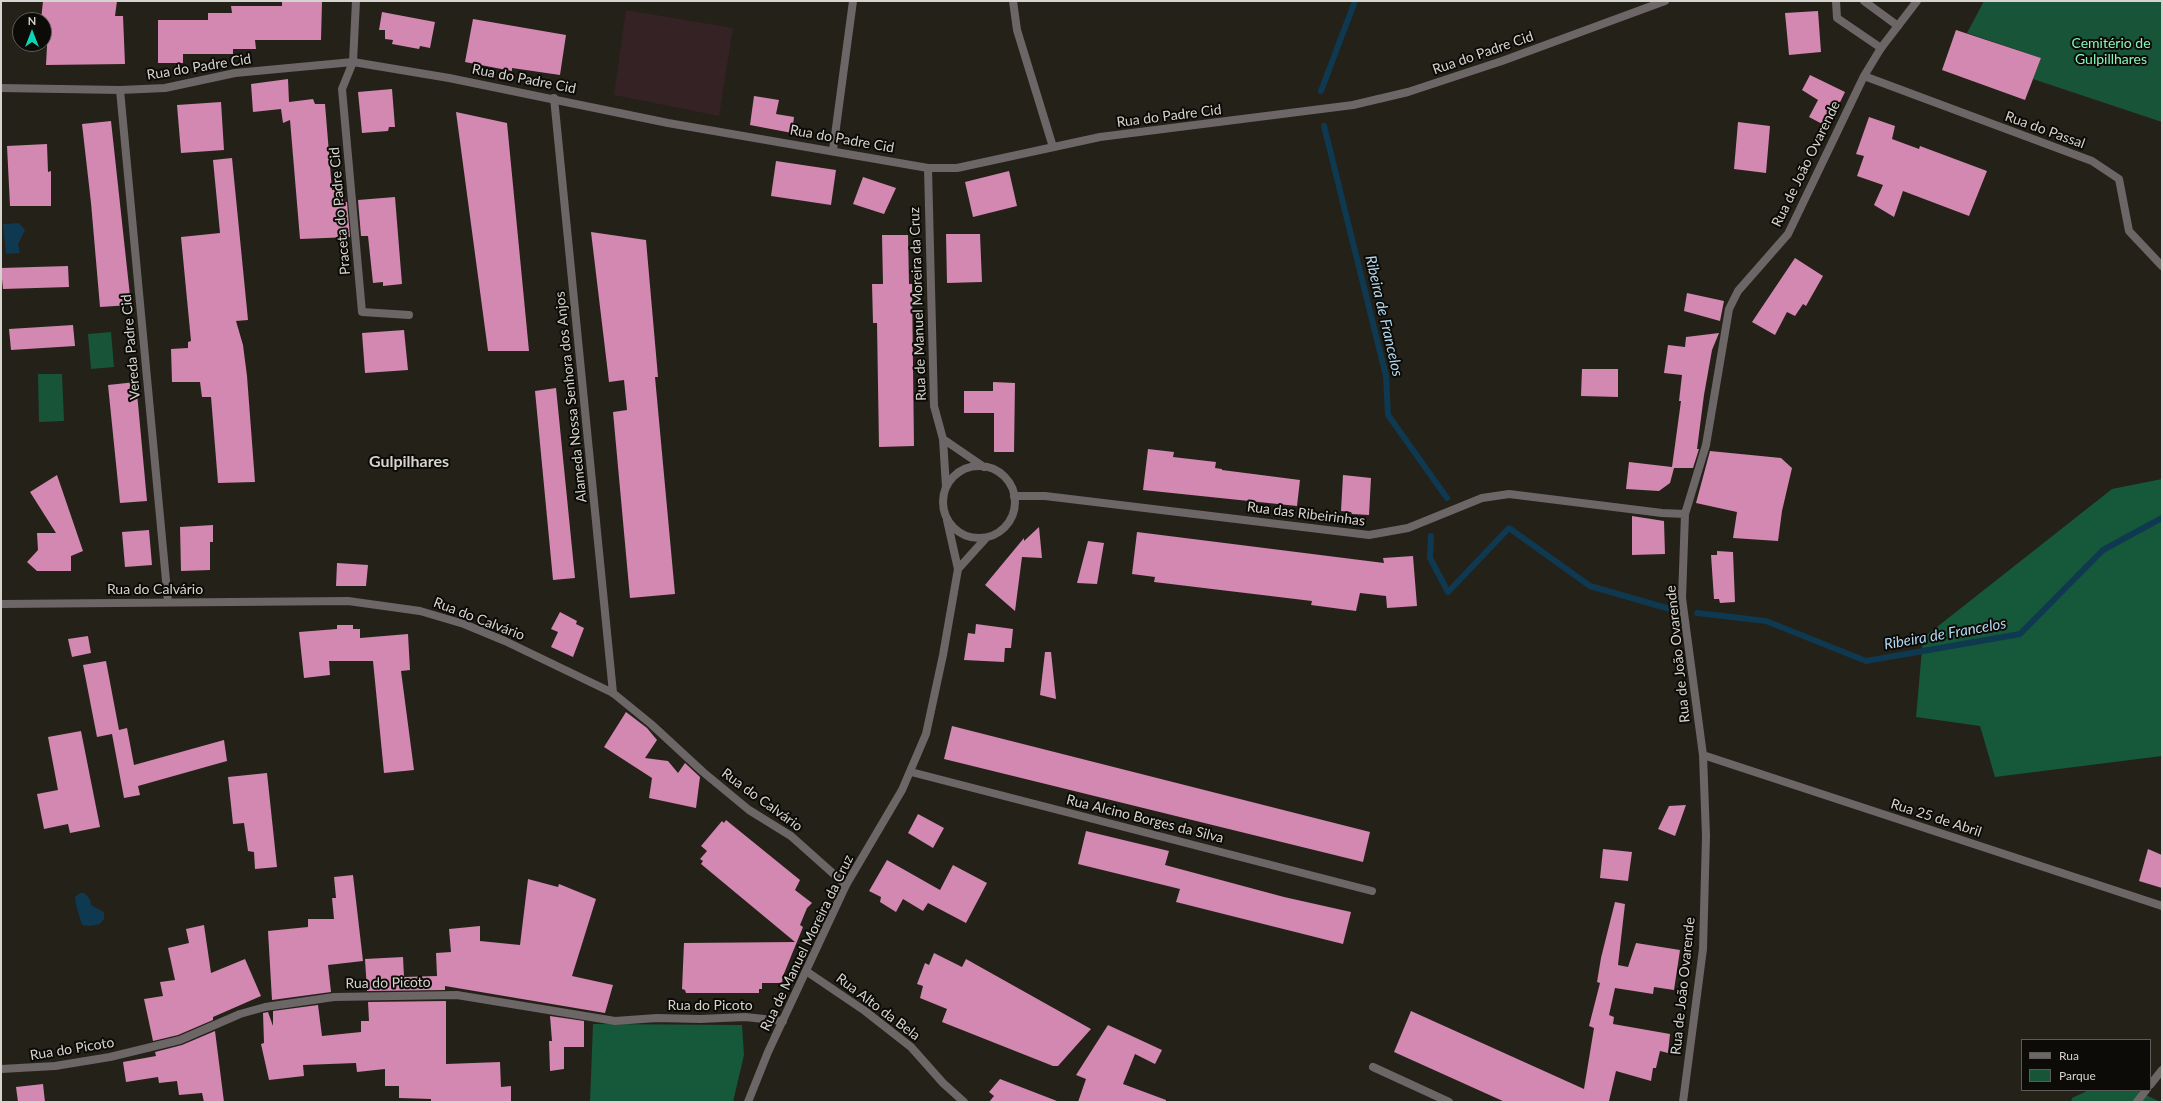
<!DOCTYPE html>
<html>
<head>
<meta charset="utf-8">
<style>
	body { margin:0 }
	#map { position:relative; width:2163px; height:1103px; overflow:hidden; background:#242118; font-family:Lato,sans-serif }
	canvas { display:block }
	.frame { position:absolute; inset:0; border:2px solid #d6d4ce; pointer-events:none }
	.legend { position:absolute; left:2021px; top:1039px; width:130px; height:52px; box-sizing:border-box; background:#0c0b07; border:1px solid #5d5b57; margin:0; padding:5px 7px; list-style:none; font-size:12px; color:#d6d4ce }
	.legend li { display:flex; align-items:center; gap:8px; height:20px }
	.legend b { width:20px; border:1px solid #5d5b57 }
	.north { position:absolute; left:12px; top:12px; width:40px; height:40px; box-sizing:border-box; background:#0c0b07; border:1px solid #5d5b57; border-radius:50%; rotate:0deg; font-size:11px; font-weight:700; line-height:16px; text-align:center; color:#d6d4ce }
	.north::after { content:''; display:block; margin:auto; width:14px; height:18px; background:#0bd5b5; clip-path:polygon(50% 0,100% 100%,50% 72%,0 100%) }
</style>
</head>
<body>
<div id="map">
<canvas width="2163" height="1103"></canvas>
<div class="frame"></div>
<ul class="legend">
<li><b style="height:5px;background:#6c6667"></b>Rua</li>
<li><b style="height:11px;background:#185438"></b>Parque</li>
</ul>
<div class="north">N</div>
</div>
<script>
const g = document.querySelector('canvas').getContext('2d');
g.lineJoin = 'round';
function fillPath(path, color) {
  g.fillStyle = color;
  g.fill(path, 'evenodd');
}
function shape(rows) {
  const path = new Path2D();
  for (const r of rows) {
    if (r.length === 3) {
      path.moveTo(r[0] + r[2], r[1]);
      path.arc(r[0], r[1], r[2], 0, 2 * Math.PI);
      continue;
    }
    path.moveTo(r[0], r[1]);
    for (let i = 2; i < r.length; i += 2) path.lineTo(r[i], r[i + 1]);
  }
  return path;
}
function strokePath(path, color, width, dash) {
  g.strokeStyle = color;
  g.lineWidth = width;
  g.lineCap = dash ? 'butt' : 'round';
  g.setLineDash(dash || []);
  g.stroke(path);
}
function write(font, color, halo, rows, align = 'center') {
  g.font = font + ' Lato,sans-serif';
  g.lineWidth = 4;
  g.setLineDash([]);
  g.textBaseline = 'middle';
  g.strokeStyle = halo;
  g.fillStyle = color;
  for (const [text, x, y, turn = 0] of rows) {
    g.save();
    g.translate(x, y);
    g.rotate((+turn || 0) * Math.PI / 180);
    g.textAlign = isNaN(turn) ? turn : align;
    if (halo) g.strokeText(text, 0, 0);
    g.fillText(text, 0, 0);
    g.restore();
  }
}
fillPath(shape([
	[626,10,733,28,719,116,614,95]
]), '#352225');
fillPath(shape([
	[1984,1,2162,1,2162,122,2033,79,2041,58,1967,33],
	[111,332,114,367,91,369,88,334],
	[38,374,62,374,64,421,39,422]
]), '#185438');
fillPath(shape([
	[2162,479,2162,756,1995,777,1980,726,1916,717,1923,638,2112,489],
	[593,1024,742,1025,744,1055,733,1102,590,1102],
	[2089,1090,2136,1090,2160,1102,2071,1102,2072,1098]
]), '#16583a');
fillPath(shape([
	[19,223,25,230,18,244,20,253,6,254,3,224],
	[80,893,84,893,90,899,91,905,104,912,104,919,100,924,90,926,82,925,76,905,75,897]
]), '#0e3951');
strokePath(shape([
	[1321,91,1355,1],
	[1324,126,1386,376,1388,415,1447,498],
	[1431,536,1430,558,1448,592,1509,528,1590,586,1670,609],
	[1697,613,1766,621,1866,661,2020,634,2103,550,2162,518]
]), '#0e3951', 6);
fillPath(shape([
	[43,1,117,1,115,16,123,16,125,64,46,65,48,27,44,26,44,20,41,20],
	[282,2,322,2,321,40,255,40,256,49,233,49,233,54,183,54,183,63,158,63,158,20,208,20,208,13,232,13,231,6,282,6],
	[1818,11,1821,52,1789,55,1785,13],
	[382,12,435,22,430,48,420,46,419,49,392,44,393,40,385,39,385,30,379,30],
	[473,19,566,35,560,75,512,68,512,71,465,62],
	[1956,30,2041,58,2025,100,1942,70],
	[1810,75,1845,92,1828,127,1809,117,1818,100,1802,90],
	[288,79,289,102,313,99,315,104,325,104,332,190,342,189,343,202,347,202,350,237,300,239,290,120,283,123,281,109,253,112,251,84],
	[392,89,395,127,389,127,388,131,362,133,358,92],
	[754,96,779,100,776,114,794,117,792,133,750,125],
	[221,102,224,150,181,153,177,105],
	[456,112,507,123,529,351,488,351],
	[1869,117,1895,126,1892,139,1919,149,1920,146,1987,171,1969,216,1903,191,1894,217,1874,205,1883,185,1857,176,1864,156,1856,154],
	[111,121,131,305,100,307,91,203,82,124],
	[1738,122,1770,126,1766,173,1734,169],
	[47,144,48,172,51,171,51,206,10,206,7,146],
	[232,158,248,320,236,321,243,345,247,376,255,482,218,483,211,397,202,397,200,382,172,382,171,349,188,348,188,342,191,341,181,237,220,233,213,160],
	[776,161,836,170,831,205,771,196],
	[1009,171,1017,206,973,217,965,182],
	[863,177,896,188,884,214,853,204],
	[395,197,402,284,383,286,383,282,373,283,368,236,361,236,358,200],
	[591,232,646,240,658,377,655,377,675,594,630,598,613,412,627,410,624,380,609,382],
	[946,234,980,234,982,282,947,283],
	[882,235,908,235,909,284,912,284,914,446,879,447,877,323,873,323,872,284,883,284],
	[1795,258,1823,276,1806,306,1803,304,1795,316,1787,312,1775,335,1752,322],
	[68,266,69,287,3,289,1,268],
	[1687,293,1724,301,1720,321,1684,311],
	[73,325,75,346,11,350,9,329],
	[404,330,408,370,365,373,362,333],
	[1719,333,1712,350,1704,395,1697,449,1699,449,1693,468,1674,468,1670,483,1659,491,1626,489,1629,462,1672,467,1681,401,1679,401,1682,375,1664,373,1668,345,1685,347,1686,337],
	[1582,369,1618,369,1618,397,1581,396],
	[136,382,147,501,120,503,108,385],
	[993,382,1015,383,1014,452,994,452,994,413,964,413,964,391,993,391],
	[556,388,575,578,553,580,535,391],
	[1148,449,1174,452,1173,457,1216,462,1215,468,1222,469,1222,470,1300,480,1297,506,1143,490],
	[1710,451,1781,458,1792,468,1782,511,1778,541,1733,538,1737,512,1696,503],
	[57,475,83,551,71,556,71,571,37,571,27,562,38,550,37,533,56,533,30,492],
	[1343,475,1371,478,1369,515,1352,514,1351,512,1341,511],
	[1632,516,1664,521,1665,554,1632,555],
	[213,525,213,542,210,542,210,570,181,571,180,527],
	[1039,527,1042,558,1022,557,1015,611,985,585,1024,538,1024,541],
	[149,530,152,565,125,567,122,532],
	[1137,532,1384,563,1383,558,1413,556,1417,606,1387,608,1386,596,1360,593,1356,611,1311,605,1312,601,1154,582,1155,577,1132,574],
	[1088,541,1104,543,1097,584,1077,583],
	[1717,551,1733,552,1735,602,1720,603,1719,599,1714,599,1711,555,1717,555],
	[337,563,368,565,366,586,336,586],
	[560,612,577,621,576,624,584,628,573,657,551,647,558,632,551,629],
	[976,624,1013,629,1011,648,1005,648,1004,662,964,660,968,633,975,634],
	[337,625,353,625,353,629,360,629,360,638,408,634,410,670,401,671,414,770,384,773,373,661,329,661,330,675,304,678,299,632,337,629],
	[88,636,91,653,72,657,68,639],
	[1045,652,1051,652,1056,699,1040,695],
	[106,661,119,730,127,728,134,765,224,740,227,761,138,786,140,795,124,798,112,734,97,737,83,665],
	[626,712,647,728,657,740,645,758,668,761,678,773,685,763,700,777,696,808,649,798,652,778,604,747],
	[952,726,1370,832,1363,862,944,759],
	[81,731,100,827,70,833,68,824,44,829,37,794,58,790,48,737],
	[267,773,277,867,255,869,254,852,248,851,244,823,233,824,228,777],
	[1686,805,1675,836,1658,829,1669,806],
	[918,814,944,828,933,848,908,833],
	[726,820,800,880,795,890,812,903,807,908,800,925,803,927,783,976,782,983,762,983,762,989,759,989,759,993,686,993,685,990,682,989,684,943,795,942,701,864,703,861,700,859,707,851,701,846,722,821,724,823],
	[1086,831,1169,851,1165,865,1284,897,1351,912,1343,944,1176,902,1180,889,1078,864],
	[1603,849,1632,852,1628,881,1600,878],
	[2148,849,2162,855,2162,888,2139,881],
	[887,860,940,890,953,865,987,883,966,923,928,903,923,911,903,899,896,912,880,902,881,897,869,891],
	[353,875,363,961,328,965,331,992,272,1000,268,931,308,927,308,919,334,919,332,898,336,898,334,877],
	[528,879,558,887,559,884,596,899,572,976,613,985,605,1013,445,986,445,990,367,991,365,959,403,957,404,977,437,976,436,953,451,952,449,929,480,926,480,941,520,945],
	[1615,902,1625,904,1618,965,1628,967,1636,943,1680,950,1674,990,1654,987,1653,994,1615,988,1609,1015,1614,1017,1613,1024,1670,1034,1668,1053,1660,1051,1656,1068,1653,1068,1651,1081,1616,1071,1609,1101,1612,1102,1505,1102,1394,1052,1411,1011,1584,1089,1594,1028,1589,1026,1600,983,1597,982,1601,958],
	[204,925,211,973,245,959,261,996,213,1017,213,1020,178,1035,153,1041,144,999,163,996,160,982,175,980,168,948,189,943,186,929],
	[934,953,962,967,966,959,1091,1029,1058,1066,1053,1066,942,1022,947,1009,920,998,923,986,917,984,925,963,929,965],
	[446,1001,446,1064,500,1062,501,1087,511,1086,511,1102,431,1102,431,1099,399,1098,399,1086,385,1086,385,1069,357,1072,356,1063,303,1065,304,1076,269,1080,261,1044,264,1043,263,1013,268,1012,273,1026,273,1011,318,1005,322,1036,361,1032,361,1021,369,1021,368,1002],
	[550,1016,584,1021,584,1047,564,1047,564,1069,550,1071,549,1041,552,1041],
	[1108,1025,1162,1050,1155,1064,1135,1054,1123,1084,1166,1100,1166,1102,1078,1102,1086,1079,1076,1075],
	[215,1031,224,1102,204,1102,202,1093,179,1095,177,1081,159,1083,158,1077,126,1082,123,1062,156,1056,155,1052,182,1045],
	[1000,1079,1057,1101,1057,1102,989,1102,994,1096,989,1092],
	[43,1084,45,1102,18,1102,16,1087]
]), '#d288b0');
strokePath(shape([
	[1836,1,1837,18,1881,48],
	[1864,1,1898,26],
	[120,90,168,602]
]), '#6c6667', 8);
strokePath(shape([
	[356,1,353,62,342,89,362,312,409,315],
	[1013,1,1017,30,1053,147],
	[1864,76,2092,161,2119,179,2129,231,2162,266],
	[554,98,613,693],
	[833,150,853,1],
	[1014,496,1045,496,1369,535,1408,528,1482,498,1509,494,1662,513,1685,514],
	[1,604,348,601,420,611,464,624,505,641,613,693,651,724,703,772,749,810,791,836,846,885],
	[1703,755,2162,906],
	[911,772,1372,891],
	[806,971,865,1011,911,1047,943,1083,964,1102],
	[1373,1067,1449,1102],
	[1,1069,55,1066,110,1057,180,1040,240,1014,265,1007,334,997,457,995,615,1021,657,1018,700,1019,745,1017,783,1021],
	[2150,1085,2162,1070],
	[1683,1102,1703,949,1706,836,1703,755,1682,598,1685,514,1706,445,1729,309,1738,291,1788,234,1864,76,1881,48,1917,1],
	[2137,1102,2146,1090]
]), '#6c6667', 8);
strokePath(shape([
	[1,88,120,90,165,88,235,73,353,62,449,78,668,123,928,168,957,168,1100,137,1353,105,1408,92,1502,61,1665,1],
	[928,168,934,406,943,439,946,487],
	[943,439,984,467],
	[979,502,36],
	[958,569,986,538],
	[748,1102,768,1052,846,885,902,790,926,734,943,655,958,569,947,520]
]), '#6c6667', 8);
write('14px', '#85f5ba', '#0c0b07', [
	["Cemitério de",2111,43],
	["Gulpillhares",2111,59]
]);
write('14px', '#d6d4ce', '#0c0b07', [
	["Rua do Padre Cid",1483,53,-19],
	["Rua do Padre Cid",199,67,-9],
	["Rua do Padre Cid",524,79,11],
	["Rua do Padre Cid",1169,116,-7],
	["Rua do Passal",2045,130,20],
	["Rua do Padre Cid",842,139,10],
	["Rua de João Ovarende",1806,164,-64],
	["Praceta do Padre Cid",340,211,-95],
	["Rua de Manuel Moreira da Cruz",918,304,-92],
	["Vereda Padre Cid",131,347,-95],
	["Alameda Nossa Senhora dos Anjos",571,397,-96],
	["Rua das Ribeirinhas",1306,514,7],
	["Rua do Calvário",155,589],
	["Rua do Calvário",479,619,21],
	["Rua de João Ovarende",1678,654,-96],
	["Rua do Calvário",762,800,36],
	["Rua 25 de Abril",1936,818,18],
	["Rua Alcino Borges da Silva",1145,819,14],
	["Rua de Manuel Moreira da Cruz",807,943,-64],
	["Rua do Picoto",388,983,-1],
	["Rua de João Ovarende",1683,986,-84],
	["Rua do Picoto",710,1005],
	["Rua Alto da Bela",878,1007,37],
	["Rua do Picoto",72,1049,-9]
]);
write('italic 15px', '#b2d8f1', '#0c0b07', [
	["Ribeira de Francelos",1384,316,77],
	["Ribeira de Francelos",1945,634,-10]
]);
write('bold 16px', '#d6d4ce', '#0c0b07', [
	["Gulpilhares",409,462]
]);
</script>
</body>
</html>
